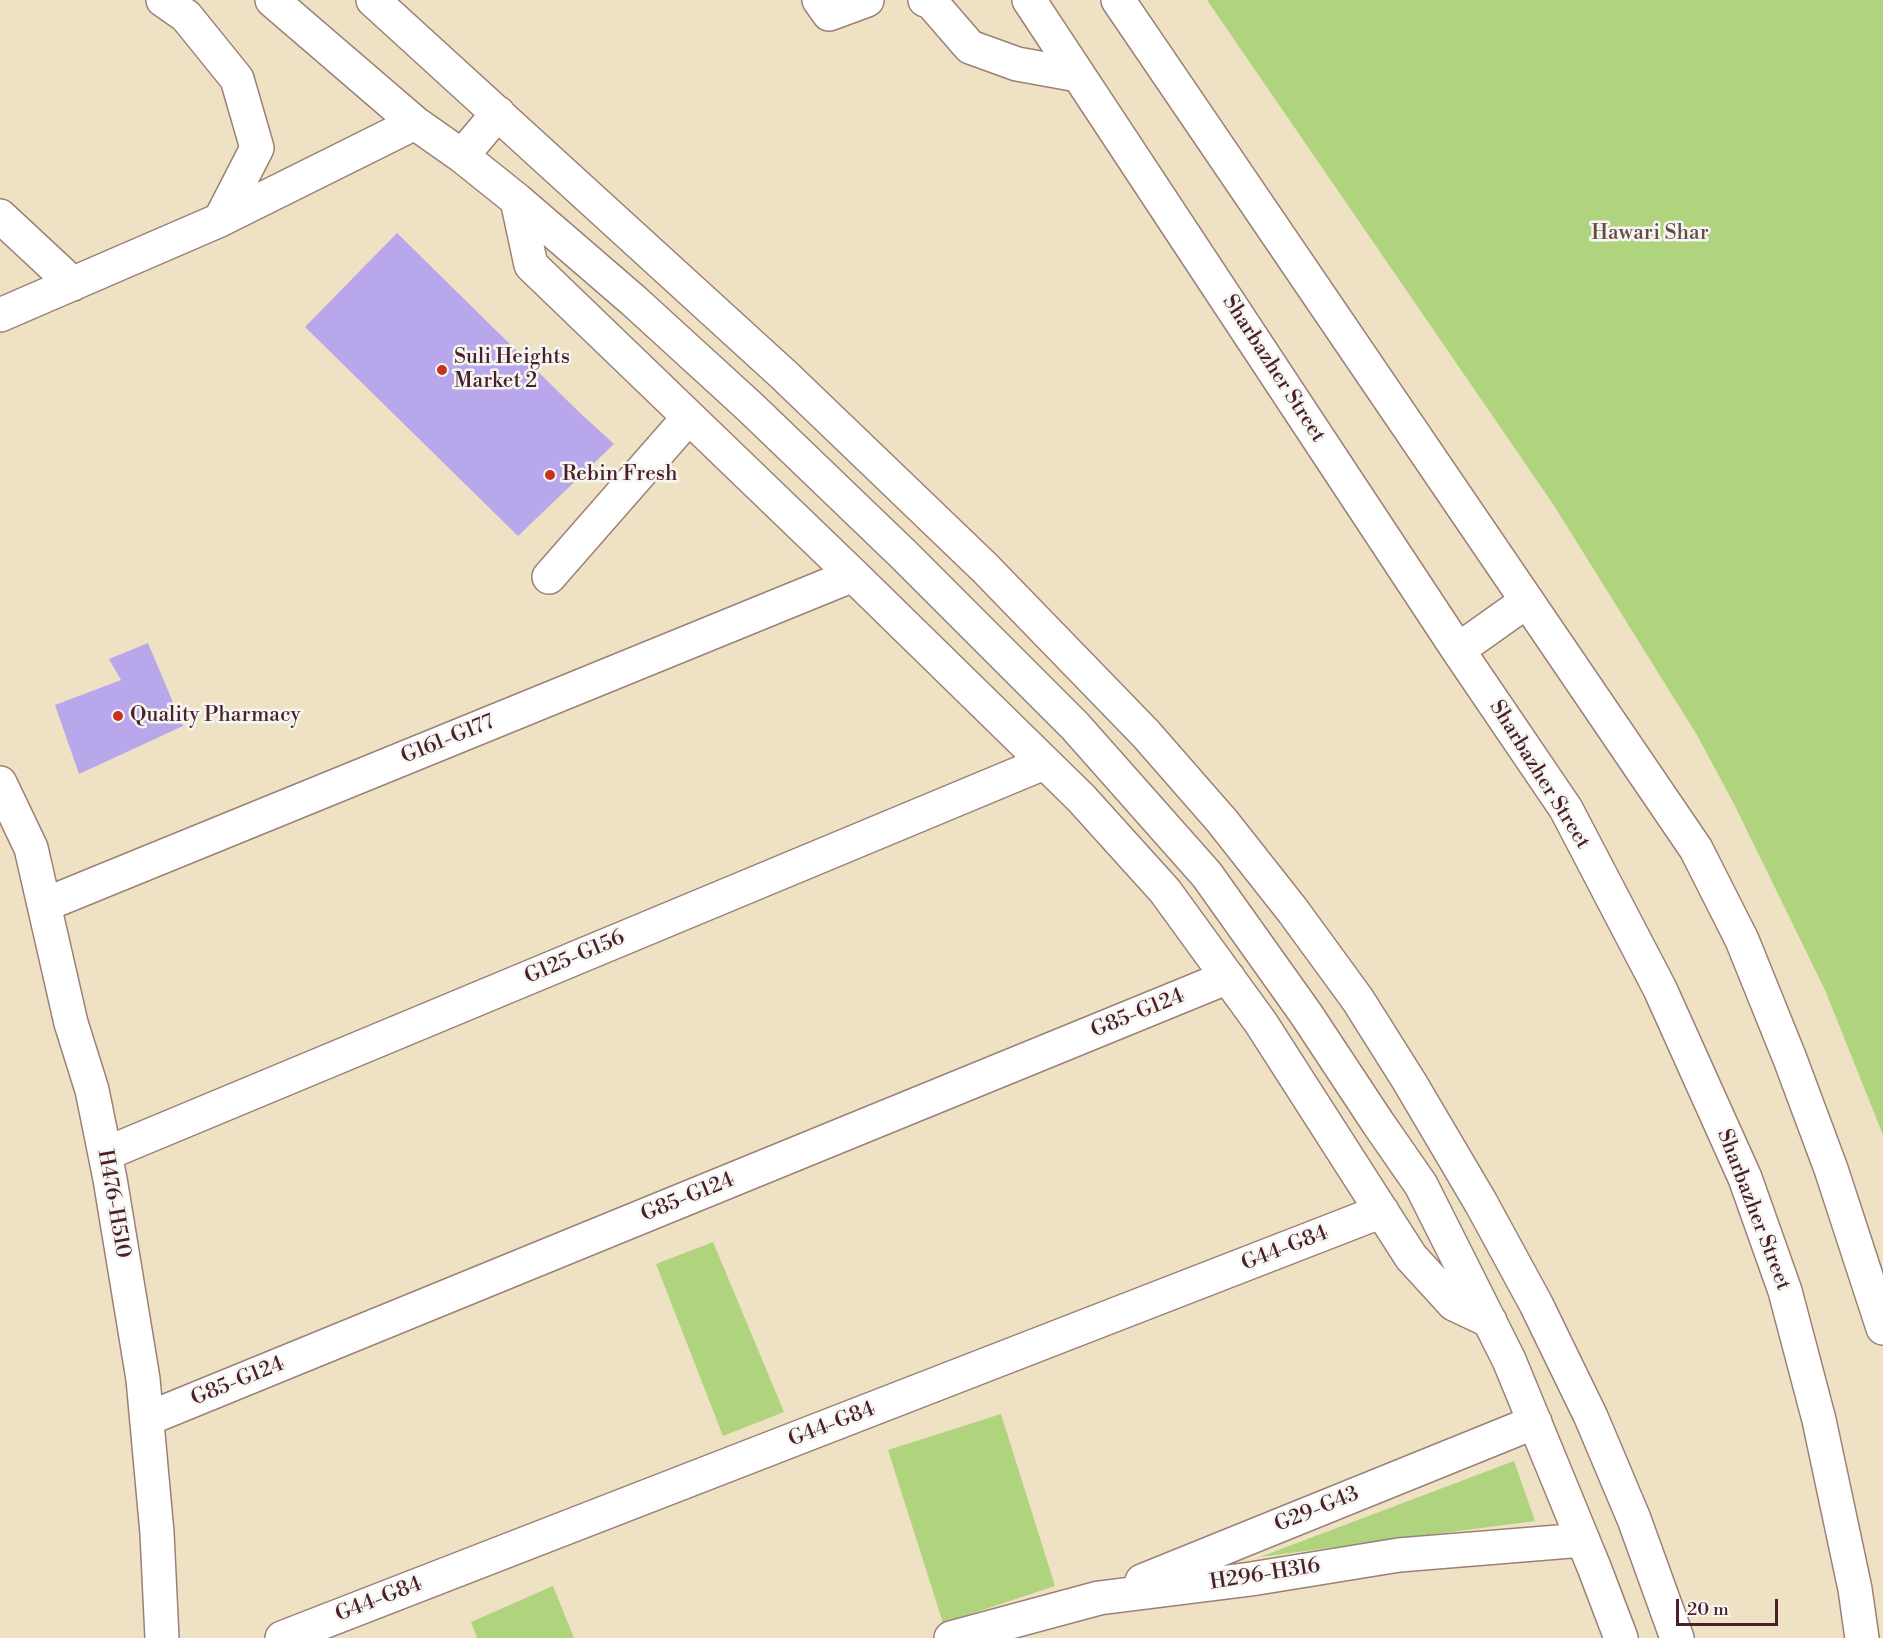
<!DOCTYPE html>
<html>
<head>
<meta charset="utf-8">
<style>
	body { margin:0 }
	#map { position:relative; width:1883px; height:1638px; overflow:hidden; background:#efe1c3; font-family:"Libre Bodoni",serif }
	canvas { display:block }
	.scale { position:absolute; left:1676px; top:1599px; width:102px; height:27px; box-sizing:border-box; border:3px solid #4a1f2b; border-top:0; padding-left:8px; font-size:18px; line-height:21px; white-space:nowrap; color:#4a1f2b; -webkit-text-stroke:4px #f6f6f2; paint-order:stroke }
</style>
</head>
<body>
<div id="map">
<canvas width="1883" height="1638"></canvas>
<div class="scale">20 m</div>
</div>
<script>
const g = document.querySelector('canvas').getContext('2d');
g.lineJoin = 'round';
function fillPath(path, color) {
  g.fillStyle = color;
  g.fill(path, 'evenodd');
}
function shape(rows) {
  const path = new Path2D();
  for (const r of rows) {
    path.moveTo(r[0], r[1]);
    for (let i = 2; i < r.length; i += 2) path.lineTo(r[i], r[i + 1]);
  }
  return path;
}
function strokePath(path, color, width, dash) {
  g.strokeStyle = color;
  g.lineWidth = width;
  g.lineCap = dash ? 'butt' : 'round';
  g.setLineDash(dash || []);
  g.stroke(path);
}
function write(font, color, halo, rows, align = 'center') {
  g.font = font + ' "Libre Bodoni",serif';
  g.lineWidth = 5;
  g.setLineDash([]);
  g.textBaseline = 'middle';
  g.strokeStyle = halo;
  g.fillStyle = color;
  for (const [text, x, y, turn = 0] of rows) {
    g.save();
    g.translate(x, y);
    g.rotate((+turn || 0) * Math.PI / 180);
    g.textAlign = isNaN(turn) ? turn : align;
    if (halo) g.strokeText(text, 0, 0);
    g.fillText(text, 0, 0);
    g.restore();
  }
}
fillPath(shape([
	[1207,0,1883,0,1883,1135,1825,990,1734,804,1697,735,1553,504],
	[713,1242,784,1412,723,1436,656,1264],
	[1001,1414,1055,1586,943,1623,888,1450],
	[1514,1461,1535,1521,1260,1557],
	[553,1586,574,1638,477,1638,471,1622]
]), '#b0d47d');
fillPath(shape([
	[397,233,579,412,614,444,518,536,305,327],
	[148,643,183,726,79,774,55,705,121,680,109,659]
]), '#b9a7eb');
const minor = shape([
	[163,0,186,16,237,79,257,148,220,220],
	[272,0,415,123,462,156,517,200,634,301,750,407,903,554,1075,726,1207,875,1306,1014,1378,1123,1421,1185,1509,1360,1594,1567,1621,1638],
	[373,0,784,375,985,568,1146,734,1222,821,1293,911,1358,1000,1409,1081,1481,1203,1536,1304,1591,1417,1634,1519,1677,1638],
	[819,0,829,14,867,0],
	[925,0,931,2,970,47,1017,64,1078,75],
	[462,156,498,113],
	[517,200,531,265,853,575,1081,798,1165,891,1261,1023,1411,1257,1454,1304,1490,1321],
	[0,216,73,284],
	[0,315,220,220,415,123],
	[549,577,689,417],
	[0,783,31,848,71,1023,92,1090,110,1179,143,1379,157,1533,162,1638],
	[44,905,853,575],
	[105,1154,1044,763],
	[147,1419,1228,977],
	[1142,1581,1535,1422],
	[282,1638,1382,1211],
	[951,1638,1099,1598,1251,1579,1399,1555,1583,1540]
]);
const major = shape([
	[1029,0,1458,650,1566,809,1660,989,1745,1178,1785,1291,1819,1420,1855,1589,1862,1638],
	[1118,0,1696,849,1742,940,1790,1059,1831,1169,1883,1328],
	[1458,650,1527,601]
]);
strokePath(minor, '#9c8077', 36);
strokePath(major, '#9c8077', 36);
strokePath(minor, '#fff', 33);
strokePath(major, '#fff', 33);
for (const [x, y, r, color] of [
	[442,370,6,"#c8321e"],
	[550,475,6,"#c8321e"],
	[118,716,6,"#c8321e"]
]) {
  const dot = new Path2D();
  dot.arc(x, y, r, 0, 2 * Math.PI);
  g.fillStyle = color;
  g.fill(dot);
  strokePath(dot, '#f6f6f2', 2);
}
write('21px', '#644c40', '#f6f6f2', [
	["Hawari Shar",1650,234]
]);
write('21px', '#4a1f2b', '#f6f6f2', [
	["Suli Heights",454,358],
	["Market 2",454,382],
	["Rebin Fresh",562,475],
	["Quality Pharmacy",130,716]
], 'left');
write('21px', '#4a1f2b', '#f6f6f2', [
	["Sharbazher Street",1273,369,57],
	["G161-G177",448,740,-22],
	["Sharbazher Street",1539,775,58],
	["G125-G156",575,958,-23],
	["G85-G124",1138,1014,-22],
	["G85-G124",688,1198,-22],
	["H476-H510",113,1204,80],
	["Sharbazher Street",1753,1210,69],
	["G44-G84",1285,1249,-21],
	["G85-G124",238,1382,-22],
	["G44-G84",832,1425,-21],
	["G29-G43",1317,1510,-22],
	["H296-H316",1265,1575,-9],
	["G44-G84",379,1600,-21]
]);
</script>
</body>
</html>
